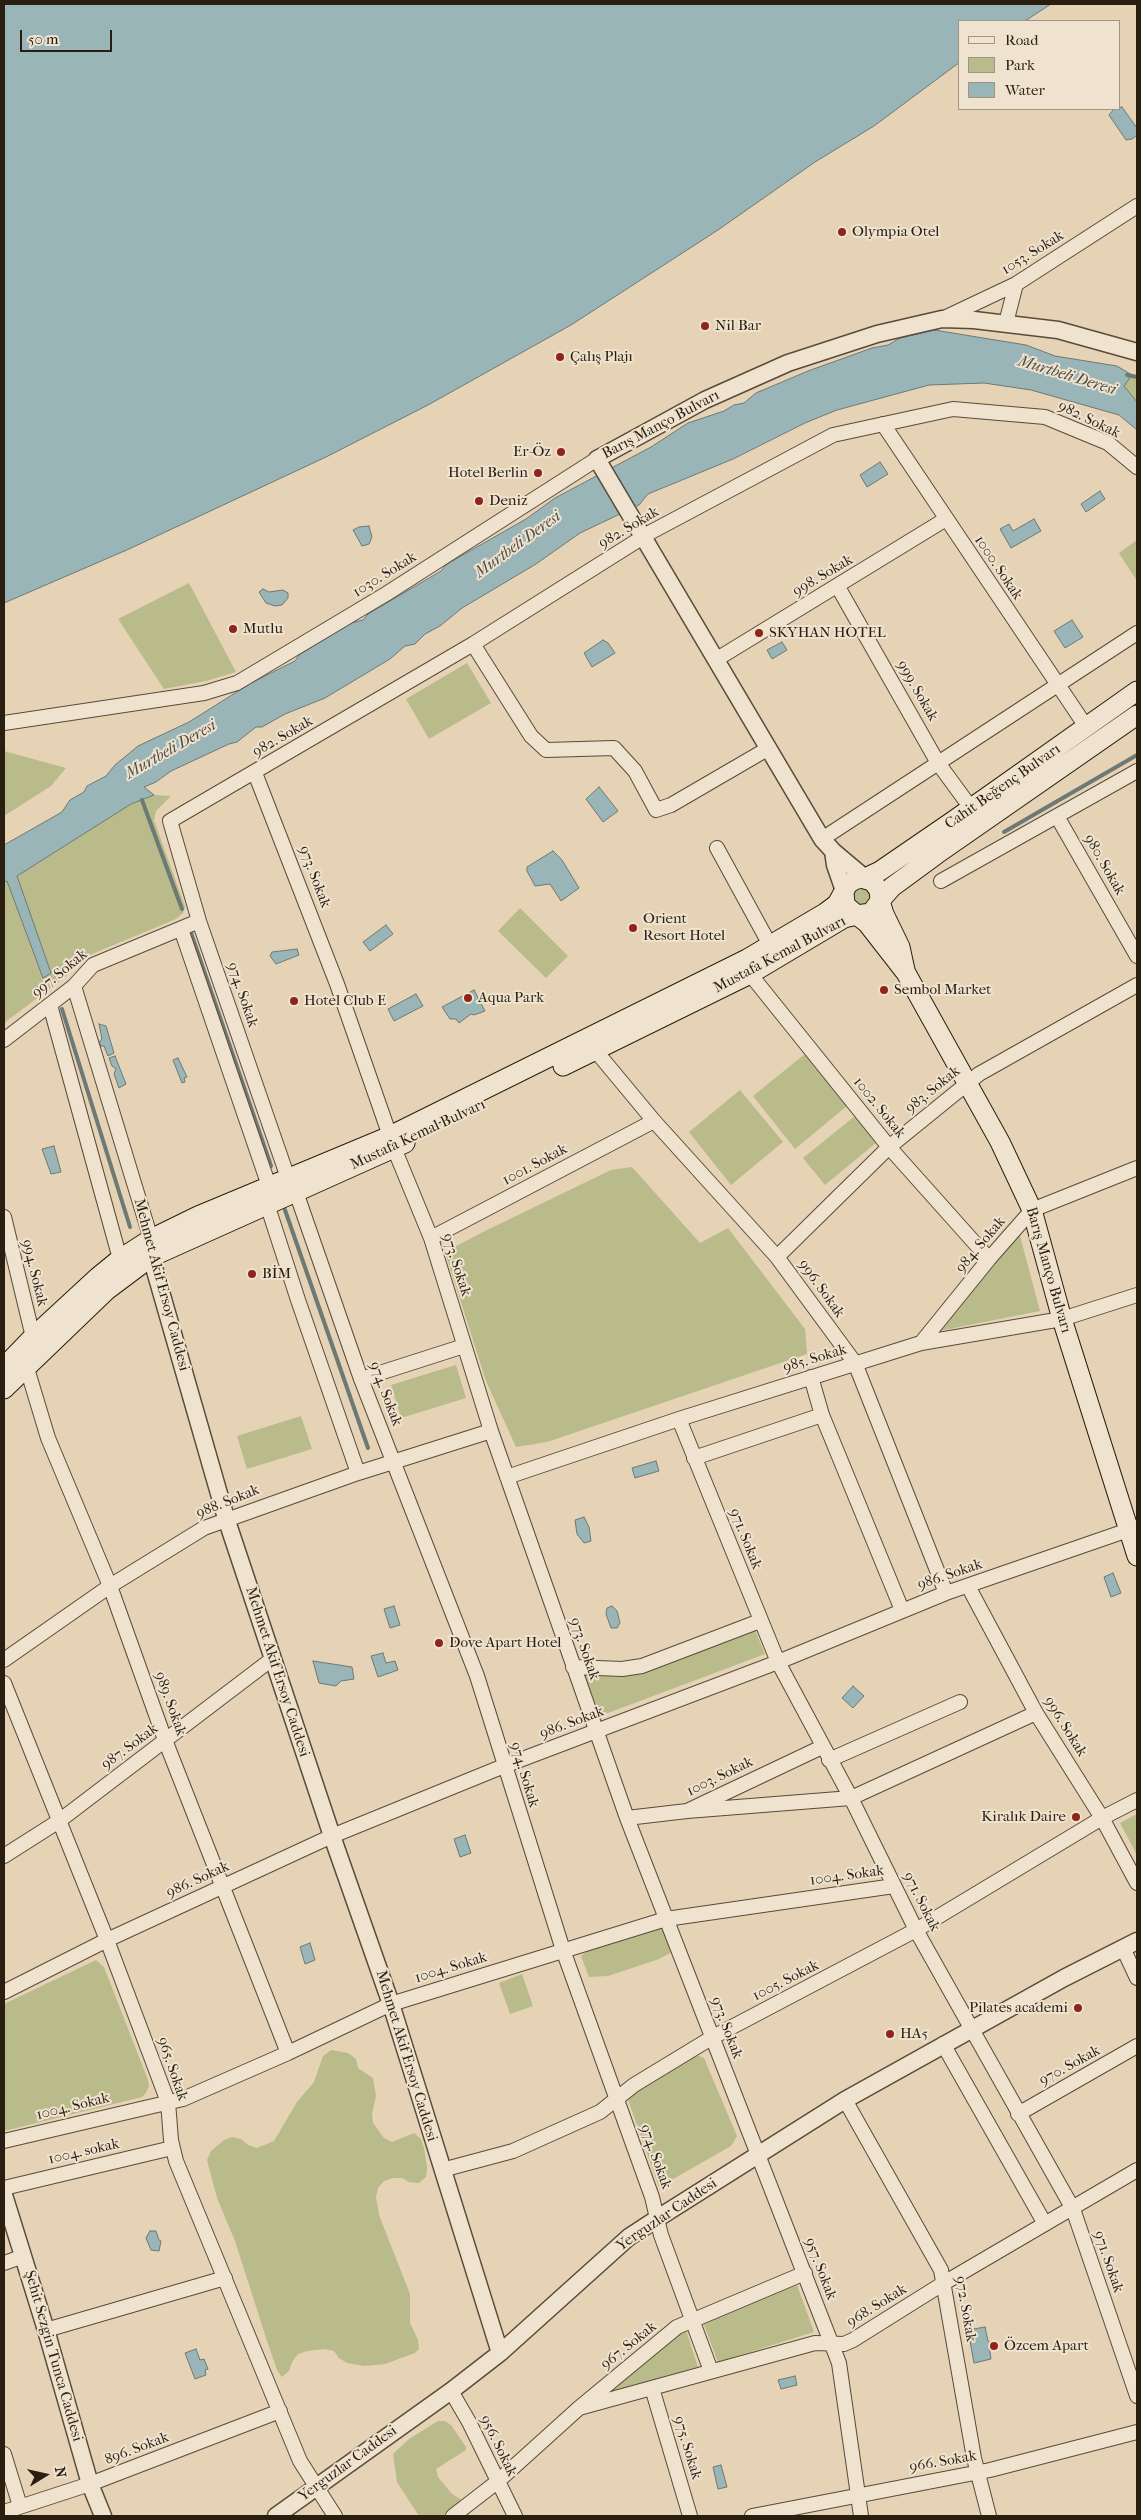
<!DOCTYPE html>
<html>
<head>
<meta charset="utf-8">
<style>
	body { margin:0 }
	#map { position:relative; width:1141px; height:2520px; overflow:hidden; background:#e6d2b5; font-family:"IM FELL French Canon",serif }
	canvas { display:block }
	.frame { position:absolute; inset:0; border:5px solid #291e10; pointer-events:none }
	.legend { position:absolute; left:958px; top:20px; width:162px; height:90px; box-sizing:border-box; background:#efe2cf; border:1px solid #a09483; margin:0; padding:6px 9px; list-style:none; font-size:15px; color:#291e10 }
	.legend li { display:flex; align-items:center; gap:10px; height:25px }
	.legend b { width:25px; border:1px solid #a09483 }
	.north { position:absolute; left:20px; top:2450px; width:50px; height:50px; -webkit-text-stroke:4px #efe2cf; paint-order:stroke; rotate:80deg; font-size:14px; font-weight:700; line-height:20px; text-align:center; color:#291e10 }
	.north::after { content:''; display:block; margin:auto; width:18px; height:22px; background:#291e10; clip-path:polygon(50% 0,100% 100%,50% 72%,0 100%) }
	.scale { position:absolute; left:20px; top:30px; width:92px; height:22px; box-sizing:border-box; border:2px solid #291e10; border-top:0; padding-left:6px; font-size:15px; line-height:18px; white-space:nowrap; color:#291e10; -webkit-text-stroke:4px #efe2cf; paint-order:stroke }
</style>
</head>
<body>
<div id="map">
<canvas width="1141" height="2520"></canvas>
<div class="frame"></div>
<ul class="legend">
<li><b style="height:6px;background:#efe2cf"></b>Road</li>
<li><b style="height:14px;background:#b9bb8b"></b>Park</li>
<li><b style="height:14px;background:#99b5b7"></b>Water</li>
</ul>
<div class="north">N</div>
<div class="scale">50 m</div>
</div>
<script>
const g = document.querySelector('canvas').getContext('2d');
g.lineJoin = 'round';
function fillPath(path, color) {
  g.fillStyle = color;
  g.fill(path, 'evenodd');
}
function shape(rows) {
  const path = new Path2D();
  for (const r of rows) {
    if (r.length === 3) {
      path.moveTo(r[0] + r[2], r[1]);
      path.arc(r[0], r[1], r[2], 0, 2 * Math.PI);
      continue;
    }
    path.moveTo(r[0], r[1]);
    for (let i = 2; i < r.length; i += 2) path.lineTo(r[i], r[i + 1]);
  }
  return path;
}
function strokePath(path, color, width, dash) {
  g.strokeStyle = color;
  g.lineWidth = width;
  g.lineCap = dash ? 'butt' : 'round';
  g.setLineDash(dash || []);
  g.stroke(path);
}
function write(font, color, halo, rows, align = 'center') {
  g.font = font + ' "IM FELL French Canon",serif';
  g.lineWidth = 4;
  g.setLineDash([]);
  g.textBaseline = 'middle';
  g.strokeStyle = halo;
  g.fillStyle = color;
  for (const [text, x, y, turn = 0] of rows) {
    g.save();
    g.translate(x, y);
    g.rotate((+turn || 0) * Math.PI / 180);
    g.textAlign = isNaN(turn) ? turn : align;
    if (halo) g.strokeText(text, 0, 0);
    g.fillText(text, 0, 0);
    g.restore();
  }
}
fillPath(shape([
	[1132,375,1137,378,1137,402,1124,386],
	[1137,540,1137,581,1119,553],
	[189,583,236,672,206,681,164,689,118,619],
	[467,663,491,703,429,739,406,699],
	[4,751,66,768,51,786,4,816],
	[154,795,171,796,156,811,154,820,185,907,183,913,176,919,85,957,64,978,4,1023,4,882,7,881,43,978,51,973,17,876,131,804],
	[862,896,9],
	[520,908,568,956,546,978,498,931],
	[805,1054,847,1106,795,1149,753,1096],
	[740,1090,783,1142,731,1185,689,1132],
	[855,1116,877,1142,825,1185,803,1158],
	[632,1167,700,1243,728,1228,805,1329,807,1354,547,1442,516,1447,486,1381,445,1252,485,1231,611,1170],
	[1019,1232,1040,1311,939,1331],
	[456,1365,466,1398,401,1418,391,1385],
	[301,1416,312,1449,247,1469,237,1436],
	[755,1630,765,1654,600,1716,585,1676,626,1675,653,1670],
	[1137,1814,1137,1855,1120,1823],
	[662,1925,672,1952,659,1959,608,1976,589,1977,581,1956,588,1950],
	[96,1960,104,1967,148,2080,149,2086,146,2093,142,2097,4,2131,4,2004],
	[522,1974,533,2006,510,2014,499,1983],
	[331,2050,348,2053,356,2059,358,2068,373,2078,376,2096,372,2114,373,2123,384,2138,392,2142,414,2133,421,2139,424,2148,427,2167,426,2177,419,2183,409,2182,402,2178,393,2178,384,2181,378,2188,376,2197,379,2215,410,2294,410,2323,418,2340,419,2349,415,2353,385,2364,364,2366,347,2363,339,2358,334,2351,325,2349,307,2351,298,2354,292,2362,289,2371,282,2377,277,2370,267,2341,235,2241,217,2198,207,2160,211,2151,224,2140,232,2137,241,2139,248,2145,257,2148,274,2141,297,2102,314,2082,323,2056],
	[697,2055,704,2058,737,2136,731,2146,659,2187,627,2097],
	[797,2285,814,2332,718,2362,703,2322],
	[685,2327,698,2367,612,2391],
	[438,2421,445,2421,451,2425,466,2447,466,2450,436,2469,438,2477,452,2494,460,2499,460,2503,447,2516,419,2516,397,2482,393,2454,409,2439]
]), '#b9bb8b');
const water = shape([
	[4,4,1051,4,1025,21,960,21,960,62,874,126,815,162,718,230,571,325,428,405,326,457,129,549,4,603,4,4],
	[1122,107,1137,128,1137,135,1132,139,1126,140,1109,115,1114,109,1122,107],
	[934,330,1026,345,1055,356,1117,366,1132,375,1124,386,1137,402,1137,430,1119,415,1031,390,984,383,929,385,837,410,805,423,733,459,648,494,639,505,580,533,536,564,462,608,440,626,425,634,415,644,405,646,390,659,325,698,285,714,262,727,256,727,237,742,229,744,171,771,156,782,144,787,154,795,131,804,17,876,51,973,43,978,7,881,4,882,4,845,62,812,70,800,84,792,87,786,106,776,115,765,138,746,189,722,251,683,295,661,299,655,337,631,351,623,363,620,368,614,441,571,447,564,526,519,555,498,651,447,688,423,724,411,734,405,744,403,756,393,808,371,872,348,888,345,900,338,934,330],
	[880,462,888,474,867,487,860,475,880,462],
	[1100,491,1105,499,1086,512,1081,504,1100,491],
	[1034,519,1041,531,1011,548,1000,529,1009,524,1013,531,1034,519],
	[369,526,372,537,369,544,362,546,353,530,359,527,369,526],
	[263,589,269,592,283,590,288,593,288,598,282,605,275,606,266,603,259,592,263,589],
	[1072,620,1083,637,1065,648,1054,631,1072,620],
	[603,640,608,643,615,653,592,667,584,653,603,640],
	[782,642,787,650,772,659,767,650,782,642],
	[599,787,618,811,603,822,586,799,599,787],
	[553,851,562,860,579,888,561,901,550,884,535,886,527,871,527,867,553,851],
	[386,925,393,934,370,951,363,942,386,925],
	[297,949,299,955,276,964,270,956,272,952,297,949],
	[474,990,485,1011,474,1015,471,1014,459,1023,456,1019,450,1019,442,1007,474,990],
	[416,994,423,1006,394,1021,388,1009,416,994],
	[99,1024,106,1026,114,1053,108,1056,104,1046,101,1046,99,1042,102,1039,99,1024],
	[115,1056,126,1084,119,1088,114,1074,116,1069,112,1066,109,1058,115,1056],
	[178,1058,187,1077,184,1078,185,1082,182,1083,173,1060,178,1058],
	[54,1146,61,1172,51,1174,42,1149,54,1146],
	[656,1461,659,1471,635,1478,632,1468,656,1461],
	[584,1517,589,1527,591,1541,584,1543,577,1534,575,1520,584,1517],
	[1113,1573,1121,1593,1111,1597,1104,1577,1113,1573],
	[394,1606,400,1625,390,1628,384,1609,394,1606],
	[612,1606,617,1611,620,1623,617,1628,611,1628,606,1614,607,1608,612,1606],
	[383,1653,386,1663,395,1661,398,1670,378,1677,371,1656,383,1653],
	[313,1661,352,1667,354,1679,341,1681,336,1686,319,1683,313,1661],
	[853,1686,864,1696,853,1708,842,1698,853,1686],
	[465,1835,471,1853,460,1857,454,1839,465,1835],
	[310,1943,315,1960,305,1964,300,1947,310,1943],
	[150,2231,156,2231,159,2240,161,2241,159,2251,151,2250,146,2238,150,2231],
	[985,2327,988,2341,991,2343,989,2346,991,2359,974,2363,968,2330,985,2327],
	[196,2349,200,2360,204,2359,208,2369,205,2370,206,2375,195,2379,185,2353,196,2349],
	[795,2376,797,2385,781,2389,778,2380,795,2376],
	[721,2465,727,2487,718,2489,713,2467,721,2465]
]);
fillPath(water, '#99b5b7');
strokePath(water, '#6c7974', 1);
strokePath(shape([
	[1127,375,1137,377],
	[142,800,182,909],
	[1004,832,1137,755],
	[190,930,271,1166],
	[62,1009,130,1227],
	[285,1210,368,1448]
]), '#6c7974', 4);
const minor = shape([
	[942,319,1016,284,1137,206],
	[1006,323,1016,284],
	[883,424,1087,728],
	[838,587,938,763,971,808],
	[473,644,531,736,546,750,614,748,635,771,656,810,671,805,769,748],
	[717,659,946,519],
	[4,723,204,693,237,683,386,594,597,459],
	[255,773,337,984,390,1136],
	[1058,818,1137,956],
	[822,839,1137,633],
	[717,848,770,945],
	[941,881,1137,771],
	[181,929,269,1186],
	[750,974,889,1147,989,1259],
	[74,986,151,1239,151,1248],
	[50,1005,120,1259,129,1258],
	[4,1040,74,986,93,965,199,921],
	[595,1050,654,1121,777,1257,855,1363,946,1593],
	[394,1148,431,1238,491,1431,627,1818,839,2363,861,2516],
	[288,1178,199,921,170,821,473,644,651,532,833,435,953,409,1045,417,1108,443,1137,467],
	[296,1192,361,1379,477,1676,563,1950,652,2197,661,2235,711,2371],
	[267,1204,298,1300,358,1473],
	[4,1217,33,1337],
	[431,1238,654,1121],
	[777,1257,889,1147,979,1074,1137,985],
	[921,1343,989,1259,1032,1210,1137,1168],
	[26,1365,48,1438,110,1586,165,1740,288,2053],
	[811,1377,822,1415,902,1610],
	[361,1379,464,1346],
	[679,1419,778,1662,851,1798,916,1930,1073,2209,1137,2396],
	[694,1458,822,1415],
	[507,1477,679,1419,921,1343,1062,1319,1137,1295],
	[968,1586,1036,1713,1102,1818,1137,1883],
	[4,1660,110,1586,204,1528,358,1473,491,1431],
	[573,1667,622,1669,642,1666,760,1621],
	[4,1683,107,1940,168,2102,171,2140,176,2161,300,2461,335,2516],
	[829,1760,960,1702],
	[687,1811,851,1798,1036,1713],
	[627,1818,687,1811,822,1747],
	[4,1856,59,1821,272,1659],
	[1123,1948,1137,1978],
	[4,1992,107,1940,332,1836,504,1766,778,1662,946,1593,1137,1527],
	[943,2044,1045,2224],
	[845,2100,941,2270,974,2458,989,2516],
	[1018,2114,1137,2046],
	[4,2141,183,2099,288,2053,391,2004,666,1919,894,1886],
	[442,2170,513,2151,600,2112,634,2085,713,2037,916,1930,1102,1818,1137,1800],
	[4,2188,172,2148],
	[4,2263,24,2256],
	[46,2330,225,2278],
	[652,2388,690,2516],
	[451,2391,469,2422,515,2516],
	[579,2408,815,2343,844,2344,853,2340,944,2283,1137,2170],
	[4,2454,20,2506],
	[4,2512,90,2484,280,2411],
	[453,2516,497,2482,579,2408,677,2327,805,2273],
	[752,2516,990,2470,1137,2432]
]);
const tertiary = shape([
	[833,851,835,865,844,891],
	[865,878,833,851,822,839,597,459,705,400,788,363,877,334,942,319,974,320,1058,330,1137,352],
	[151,1257,226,1518,332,1836,391,2004,500,2353],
	[4,2195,46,2330,90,2484,103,2516],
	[276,2516,451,2391,500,2353,629,2237,658,2218,845,2100,1064,1978,1137,1941]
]);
const secondary = shape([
	[865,878,880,871,953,821,1137,691],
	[880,901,892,887,937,854,1137,715],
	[880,901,884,914,900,947,905,970],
	[857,915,867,923,906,973,1000,1142,1032,1210,1062,1319,1137,1556],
	[563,1066,750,974,844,918,857,915],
	[4,1367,33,1337,98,1277,120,1259,151,1239,198,1216,390,1136,747,959,825,913,837,904,848,884,854,880,861,878,872,881,879,890,880,901,871,913,857,915,845,905,844,891],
	[4,1389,107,1290,151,1257,405,1143]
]);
strokePath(minor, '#584b39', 16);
strokePath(tertiary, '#584b39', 19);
strokePath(secondary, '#291e10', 21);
strokePath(minor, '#efe2cf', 14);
strokePath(tertiary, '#efe2cf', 16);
strokePath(secondary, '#efe2cf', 19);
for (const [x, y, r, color] of [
	[842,232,5,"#8f2418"],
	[705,326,5,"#8f2418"],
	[560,357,5,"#8f2418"],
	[561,452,5,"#8f2418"],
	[538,473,5,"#8f2418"],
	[479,501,5,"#8f2418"],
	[233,629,5,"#8f2418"],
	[759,633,5,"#8f2418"],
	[633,928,5,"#8f2418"],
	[884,990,5,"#8f2418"],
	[468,998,5,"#8f2418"],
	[294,1001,5,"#8f2418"],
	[252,1274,5,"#8f2418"],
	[439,1643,5,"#8f2418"],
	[1076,1817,5,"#8f2418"],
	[1078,2008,5,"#8f2418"],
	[890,2034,5,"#8f2418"],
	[994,2346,5,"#8f2418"]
]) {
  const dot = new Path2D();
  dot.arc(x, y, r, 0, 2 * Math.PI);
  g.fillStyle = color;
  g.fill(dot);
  strokePath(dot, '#efe2cf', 2);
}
write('15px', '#291e10', '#efe2cf', [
	["Olympia Otel",852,232],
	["Nil Bar",715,326],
	["Çalış Plajı",570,357],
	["Er-Öz",551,452,"right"],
	["Hotel Berlin",528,473,"right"],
	["Deniz",489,501],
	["Mutlu",243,629],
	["SKYHAN HOTEL",769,633],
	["Orient",643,919],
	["Resort Hotel",643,936],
	["Sembol Market",894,990],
	["Aqua Park",478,998],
	["Hotel Club E",304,1001],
	["BİM",262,1274],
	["Dove Apart Hotel",449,1643],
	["Kiralık Daire",1066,1817,"right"],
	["Pilates academi",1068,2008,"right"],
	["HA5",900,2034],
	["Özcem Apart",1004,2346]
], 'left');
write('15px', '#291e10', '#efe2cf', [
	["1053. Sokak",1033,253,-32],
	["982. Sokak",1089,420,26],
	["Barış Manço Bulvarı",661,425,-28],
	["982. Sokak",629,528,-31],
	["1000. Sokak",998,568,56],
	["1030. Sokak",385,575,-32],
	["998. Sokak",823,576,-31],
	["999. Sokak",917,691,60],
	["982. Sokak",283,737,-30],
	["Cahit Beğenç Bulvarı",1003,787,-35],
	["980. Sokak",1104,865,60],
	["973. Sokak",314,877,69],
	["Mustafa Kemal Bulvarı",780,955,-28],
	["997. Sokak",60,974,-40],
	["974. Sokak",242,995,71],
	["983. Sokak",933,1090,-39],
	["1002. Sokak",879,1108,51],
	["Mustafa Kemal Bulvarı",418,1135,-25],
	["1001. Sokak",535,1165,-28],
	["984. Sokak",981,1245,-50],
	["973. Sokak",456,1265,72],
	["Barış Manço Bulvarı",1048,1270,74],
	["994. Sokak",34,1273,76],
	["Mehmet Akif Ersoy Caddesi",161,1285,75],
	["996. Sokak",821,1289,54],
	["985. Sokak",815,1359,-17],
	["974. Sokak",385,1394,69],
	["988. Sokak",228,1502,-22],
	["971. Sokak",745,1539,68],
	["986. Sokak",950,1575,-19],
	["973. Sokak",584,1649,71],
	["Mehmet Akif Ersoy Caddesi",277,1672,72],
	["989. Sokak",170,1704,70],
	["986. Sokak",572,1723,-21],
	["996. Sokak",1065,1727,58],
	["987. Sokak",130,1747,-37],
	["974. Sokak",524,1775,73],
	["1003. Sokak",720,1777,-26],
	["1004. Sokak",847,1876,-8],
	["986. Sokak",198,1880,-25],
	["971. Sokak",921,1902,63],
	["1004. Sokak",451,1968,-17],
	["1005. Sokak",786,1981,-27],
	["973. Sokak",726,2028,69],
	["Mehmet Akif Ersoy Caddesi",406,2056,73],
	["970. Sokak",1070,2066,-29],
	["965. Sokak",172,2069,71],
	["1004. Sokak",73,2107,-14],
	["1004. sokak",84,2152,-13],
	["974. Sokak",655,2157,70],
	["Yerguzlar Caddesi",667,2215,-34],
	["971. Sokak",1108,2262,71],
	["957. Sokak",820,2269,69],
	["968. Sokak",877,2306,-32],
	["972. Sokak",965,2309,80],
	["967. Sokak",629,2346,-39],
	["Şehit Sezgin Tunca Caddesi",53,2356,74],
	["956. Sokak",498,2446,64],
	["975. Sokak",687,2448,73],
	["896. Sokak",137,2449,-21],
	["966. Sokak",943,2462,-10],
	["Yerguzlar Caddesi",348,2464,-36]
]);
write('italic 16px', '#4b4b42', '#efe2cf', [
	["Murtbeli Deresi",1067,376,17],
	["Murtbeli Deresi",518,545,-36],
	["Murtbeli Deresi",171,750,-30]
]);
</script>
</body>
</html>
